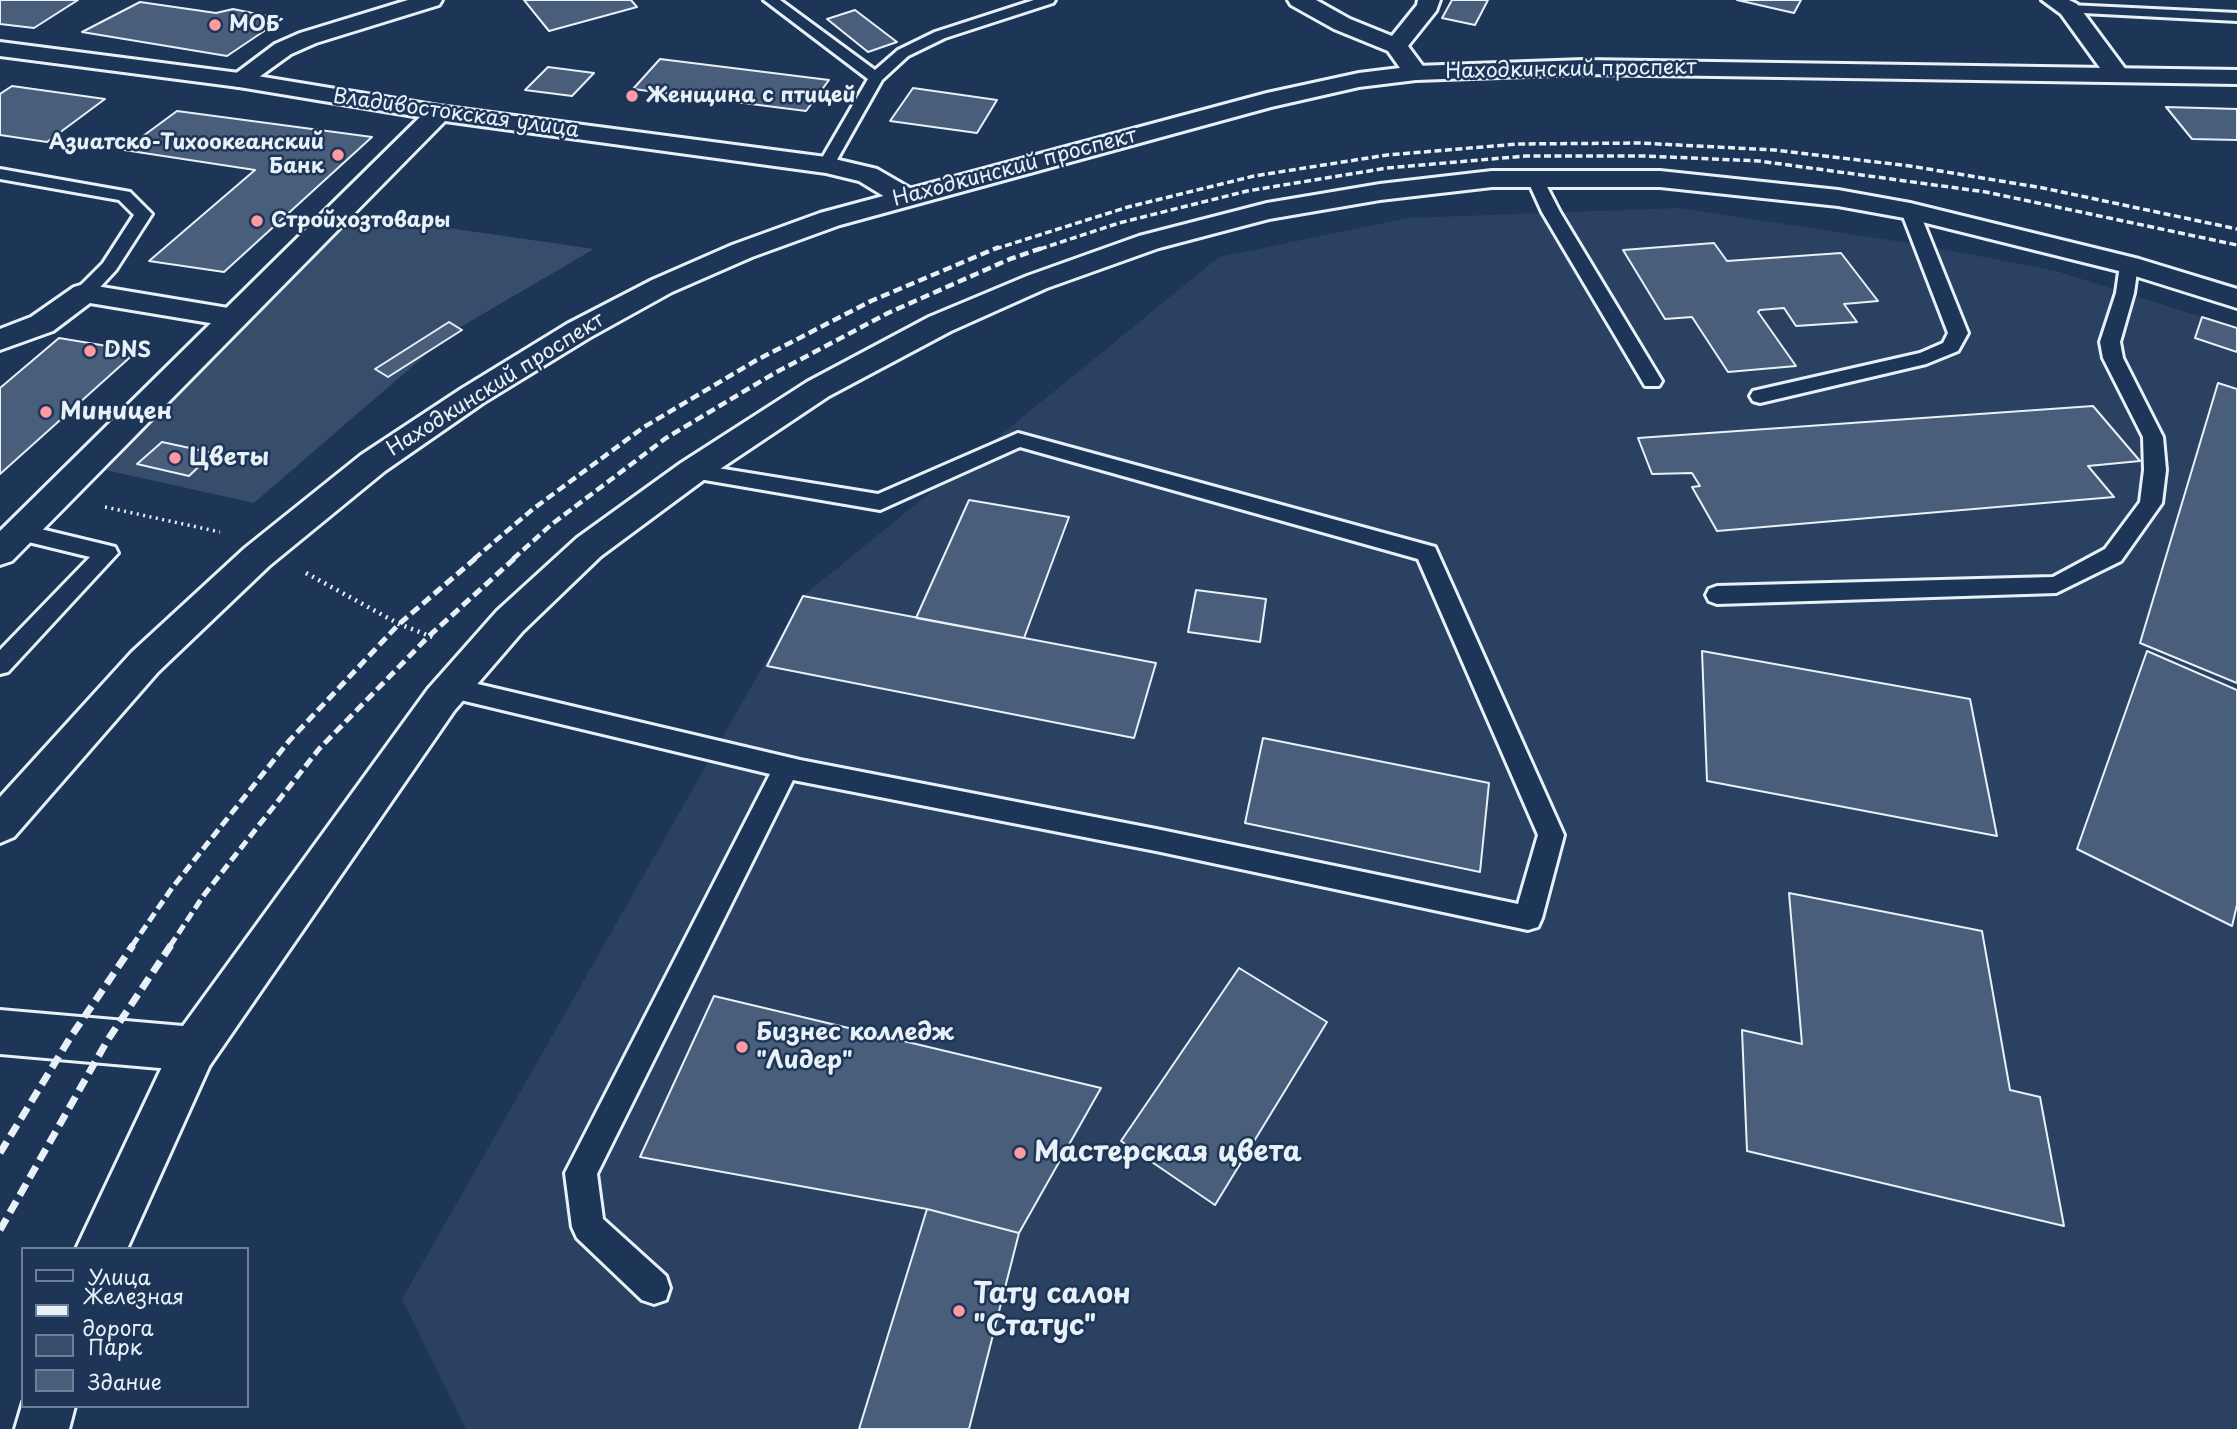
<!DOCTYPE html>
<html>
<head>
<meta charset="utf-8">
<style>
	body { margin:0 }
	#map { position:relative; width:2237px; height:1429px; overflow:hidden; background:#1d3557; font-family:"Playpen Sans",sans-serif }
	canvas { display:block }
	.legend { position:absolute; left:21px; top:1247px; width:228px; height:161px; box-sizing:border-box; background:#1d3557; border:2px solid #6e8097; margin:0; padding:9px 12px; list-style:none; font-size:21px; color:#e8f1f8 }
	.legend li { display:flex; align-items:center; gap:14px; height:35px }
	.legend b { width:35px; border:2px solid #6e8097 }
</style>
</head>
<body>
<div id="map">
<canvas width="2237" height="1429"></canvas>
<ul class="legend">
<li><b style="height:9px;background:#1d3557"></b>Улица</li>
<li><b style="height:9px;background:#e8f1f8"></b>Железная дорога</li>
<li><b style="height:19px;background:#374d6c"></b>Парк</li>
<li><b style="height:19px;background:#495e7a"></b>Здание</li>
</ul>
</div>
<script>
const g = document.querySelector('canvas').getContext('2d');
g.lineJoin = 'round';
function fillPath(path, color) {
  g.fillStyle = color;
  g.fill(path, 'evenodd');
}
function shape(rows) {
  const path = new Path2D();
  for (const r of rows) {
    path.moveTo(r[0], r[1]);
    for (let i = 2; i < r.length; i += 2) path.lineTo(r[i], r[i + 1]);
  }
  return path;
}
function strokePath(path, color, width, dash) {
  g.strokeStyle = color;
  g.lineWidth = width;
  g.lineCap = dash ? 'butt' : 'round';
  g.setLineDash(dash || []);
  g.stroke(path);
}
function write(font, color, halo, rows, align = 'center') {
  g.font = font + ' "Playpen Sans",sans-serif';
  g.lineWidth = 5;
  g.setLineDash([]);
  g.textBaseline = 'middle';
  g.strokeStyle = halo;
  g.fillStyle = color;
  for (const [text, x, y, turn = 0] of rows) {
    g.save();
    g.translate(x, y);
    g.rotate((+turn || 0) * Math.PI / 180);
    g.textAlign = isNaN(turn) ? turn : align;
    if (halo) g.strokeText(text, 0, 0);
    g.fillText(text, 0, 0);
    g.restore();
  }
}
fillPath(shape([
	[1679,208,1922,245,2056,271,2237,328,2237,1429,466,1429,402,1299,803,596,1219,257,1408,218]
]), '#2a4162');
fillPath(shape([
	[352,214,594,249,452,332,254,503,106,470]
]), '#374d6c');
const building = shape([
	[0,0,78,0,34,28,0,24,0,0],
	[524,0,631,0,637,7,549,31,524,0],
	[1452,0,1488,0,1475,25,1442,18,1452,0],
	[1737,0,1801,0,1794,13,1737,0],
	[140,2,216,13,233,9,282,19,227,56,82,32,140,2],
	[855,10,897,42,868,52,827,19,855,10],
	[660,59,829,80,806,111,633,89,660,59],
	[548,67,594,73,572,96,525,90,548,67],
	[12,86,105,99,47,142,0,135,0,94,12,86],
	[913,88,997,100,977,133,890,121,913,88],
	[2166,107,2237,109,2237,140,2192,139,2166,107],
	[177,111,372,137,224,272,149,261,255,170,124,150,177,111],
	[1714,243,1727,261,1841,253,1878,301,1844,304,1857,322,1796,326,1784,308,1760,310,1758,312,1796,366,1728,372,1692,317,1665,319,1623,250,1714,243],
	[2202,317,2237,328,2237,352,2195,338,2202,317],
	[449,322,462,330,388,377,375,369,449,322],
	[59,338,137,351,0,474,0,388,59,338],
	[2218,383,2237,389,2237,683,2140,643,2218,383],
	[2093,406,2140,461,2088,466,2114,497,1717,531,1692,487,1700,486,1692,473,1652,474,1638,438,2093,406],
	[162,442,213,453,189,476,137,464,162,442],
	[969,500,1069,517,1024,638,916,618,969,500],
	[1196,590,1266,599,1260,642,1188,632,1196,590],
	[803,596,1156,663,1134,738,767,666,803,596],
	[1702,651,1970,699,1997,836,1707,781,1702,651],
	[2147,651,2237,690,2237,905,2232,926,2077,849,2147,651],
	[1263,738,1489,783,1480,872,1245,823,1263,738],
	[1789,893,1982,931,2010,1090,2040,1097,2064,1226,1747,1151,1742,1030,1802,1044,1789,893],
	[1239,968,1327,1022,1215,1205,1121,1141,1239,968],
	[714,996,1101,1088,1019,1233,927,1209,640,1157,714,996],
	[927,1209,1019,1233,969,1429,859,1429,927,1209]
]);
fillPath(building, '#495e7a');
strokePath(building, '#e8f1f8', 2);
const lane = shape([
	[764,0,780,0,875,70,898,50,935,32,1034,0,1055,0,1053,3,945,38,908,56,882,80,834,165,826,170,818,165,868,79,764,0],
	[2069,5,2237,13,2237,21,2064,12,2062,9,2069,5],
	[0,169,130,192,152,214,116,270,91,297,77,297,75,293,77,289,103,263,134,215,119,200,0,179,0,169],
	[1535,174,1543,179,1560,212,1662,381,1659,386,1645,386,1542,212,1527,179,1535,174],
	[1910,206,1919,211,1968,333,1958,351,1926,364,1760,403,1753,401,1750,396,1753,391,1920,353,1943,343,1948,333,1901,211,1910,206],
	[2129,260,2138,265,2134,293,2120,342,2123,358,2163,437,2166,470,2162,503,2121,561,2056,593,1717,604,1709,601,1706,595,1709,589,1717,586,2053,577,2105,549,2140,502,2144,470,2143,437,2103,358,2100,342,2116,293,2120,265,2129,260],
	[1018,433,1435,547,1564,835,1542,918,1538,927,1528,930,1156,851,793,780,597,1174,603,1219,666,1276,670,1288,666,1300,654,1304,642,1300,577,1238,572,1227,565,1173,770,774,452,698,443,695,440,688,443,681,452,678,800,760,1156,829,1518,904,1538,835,1418,559,1020,447,880,510,693,478,686,476,682,471,686,466,693,464,878,494,1018,433],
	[20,524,107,545,115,547,118,553,8,672,0,674,0,650,90,557,12,538,9,532,12,526,20,524]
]);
const street = shape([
	[408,0,442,0,439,5,316,43,291,54,248,85,239,87,230,85,227,80,275,44,300,33,408,0],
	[1288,0,1316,0,1350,19,1392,36,1417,5,1418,0,1440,0,1436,11,1408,46,1428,73,1425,78,1416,80,1407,78,1388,51,1334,29,1291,5,1288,0],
	[2042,0,2069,0,2077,4,2129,74,2126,79,2117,81,2108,79,2061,14,2042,0],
	[84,284,234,309,244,311,249,318,244,325,234,327,90,303,53,331,0,350,0,329,31,317,74,287,84,284],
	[194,1027,210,1033,217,1049,127,1249,76,1249,178,1033,194,1027],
	[23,1402,23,1406,75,1406,69,1429,15,1429,23,1402]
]);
const secondary = shape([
	[0,42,239,73,439,106,826,157,877,169,915,191,918,197,915,203,905,205,895,203,859,181,826,173,445,121,12,561,0,565,0,531,420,117,239,87,0,56,0,42],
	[1492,171,1660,171,1838,190,1910,203,2139,259,2237,289,2237,308,2119,271,1910,219,1838,206,1660,187,1492,187,1380,200,1269,219,1159,248,1047,288,951,331,829,396,705,479,601,556,523,631,454,711,210,1065,194,1071,0,1054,0,1010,183,1026,428,689,497,611,577,538,681,463,807,382,929,317,1027,276,1139,236,1267,203,1380,184,1492,171]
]);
const primary = shape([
	[1584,60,2237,70,2237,84,1584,74,1416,80,1359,87,1271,107,840,225,752,257,672,292,589,338,483,403,385,471,269,566,158,672,14,837,0,843,0,797,132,652,245,548,361,455,461,389,567,324,652,280,732,245,820,213,1267,93,1359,73,1416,66,1584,60]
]);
strokePath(lane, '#e8f1f8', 6);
strokePath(street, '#e8f1f8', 6);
strokePath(secondary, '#e8f1f8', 6);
strokePath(primary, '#e8f1f8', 6);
strokePath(shape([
	[105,507,220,532]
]), '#e8f1f8', 3.5, [2, 4.5]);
strokePath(shape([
	[306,573,399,624,435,638]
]), '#e8f1f8', 4.5, [2, 5]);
fillPath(lane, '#1d3557');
fillPath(street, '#1d3557');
fillPath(secondary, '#1d3557');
fillPath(primary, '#1d3557');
strokePath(shape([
	[995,249,1128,207,1254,176,1387,155,1518,144,1640,143,1774,150,1910,166,2043,188,2237,229],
	[1040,249,1119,223,1247,191,1387,168,1526,156,1645,156,1759,161,1986,192,2237,245]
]), '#e8f1f8', 3.5, [7, 3.5]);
strokePath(shape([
	[474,559,533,509,644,427,755,361,871,301,999,247],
	[513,559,552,524,666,438,773,374,888,313,1010,259,1045,247]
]), '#e8f1f8', 4.5, [9, 4.5]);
strokePath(shape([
	[132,946,172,888,289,741,399,624,476,558],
	[170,946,204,895,319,749,428,637,515,558]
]), '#e8f1f8', 5, [10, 5]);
strokePath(shape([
	[0,1153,70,1038,133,945],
	[0,1230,107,1041,171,945]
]), '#e8f1f8', 7, [13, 7]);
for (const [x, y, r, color] of [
	[215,25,7,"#ff9aa2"],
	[632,96,7,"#ff9aa2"],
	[338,155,7,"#ff9aa2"],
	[257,221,7,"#ff9aa2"],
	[90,351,7,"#ff9aa2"],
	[46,412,7,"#ff9aa2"],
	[175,458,7,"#ff9aa2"],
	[742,1047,7,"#ff9aa2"],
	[1020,1153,7,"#ff9aa2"],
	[959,1311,7,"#ff9aa2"]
]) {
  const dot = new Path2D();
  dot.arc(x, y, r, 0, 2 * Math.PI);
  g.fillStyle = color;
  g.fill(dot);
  strokePath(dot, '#1d3557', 2.5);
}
write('bold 21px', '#e8f1f8', '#1d3557', [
	["МОБ",229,25],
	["Женщина с птицей",646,96],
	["Азиатско-Тихоокеанский",324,143,"right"],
	["Банк",324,167,"right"],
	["Стройхозтовары",271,221],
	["DNS",104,351]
], 'left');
write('21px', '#e8f1f8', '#1d3557', [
	["Находкинский проспект",1571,70,-1],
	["Владивостокская улица",456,114,8],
	["Находкинский проспект",1015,168,-15],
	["Находкинский проспект",496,385,-32]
]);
write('bold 24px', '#e8f1f8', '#1d3557', [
	["Миницен",60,412],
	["Цветы",189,458],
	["Бизнес колледж",756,1033],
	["\"Лидер\"",756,1061]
], 'left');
write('bold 28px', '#e8f1f8', '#1d3557', [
	["Мастерская цвета",1034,1153],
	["Тату салон",973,1295],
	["\"Статус\"",973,1327]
], 'left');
</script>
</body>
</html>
